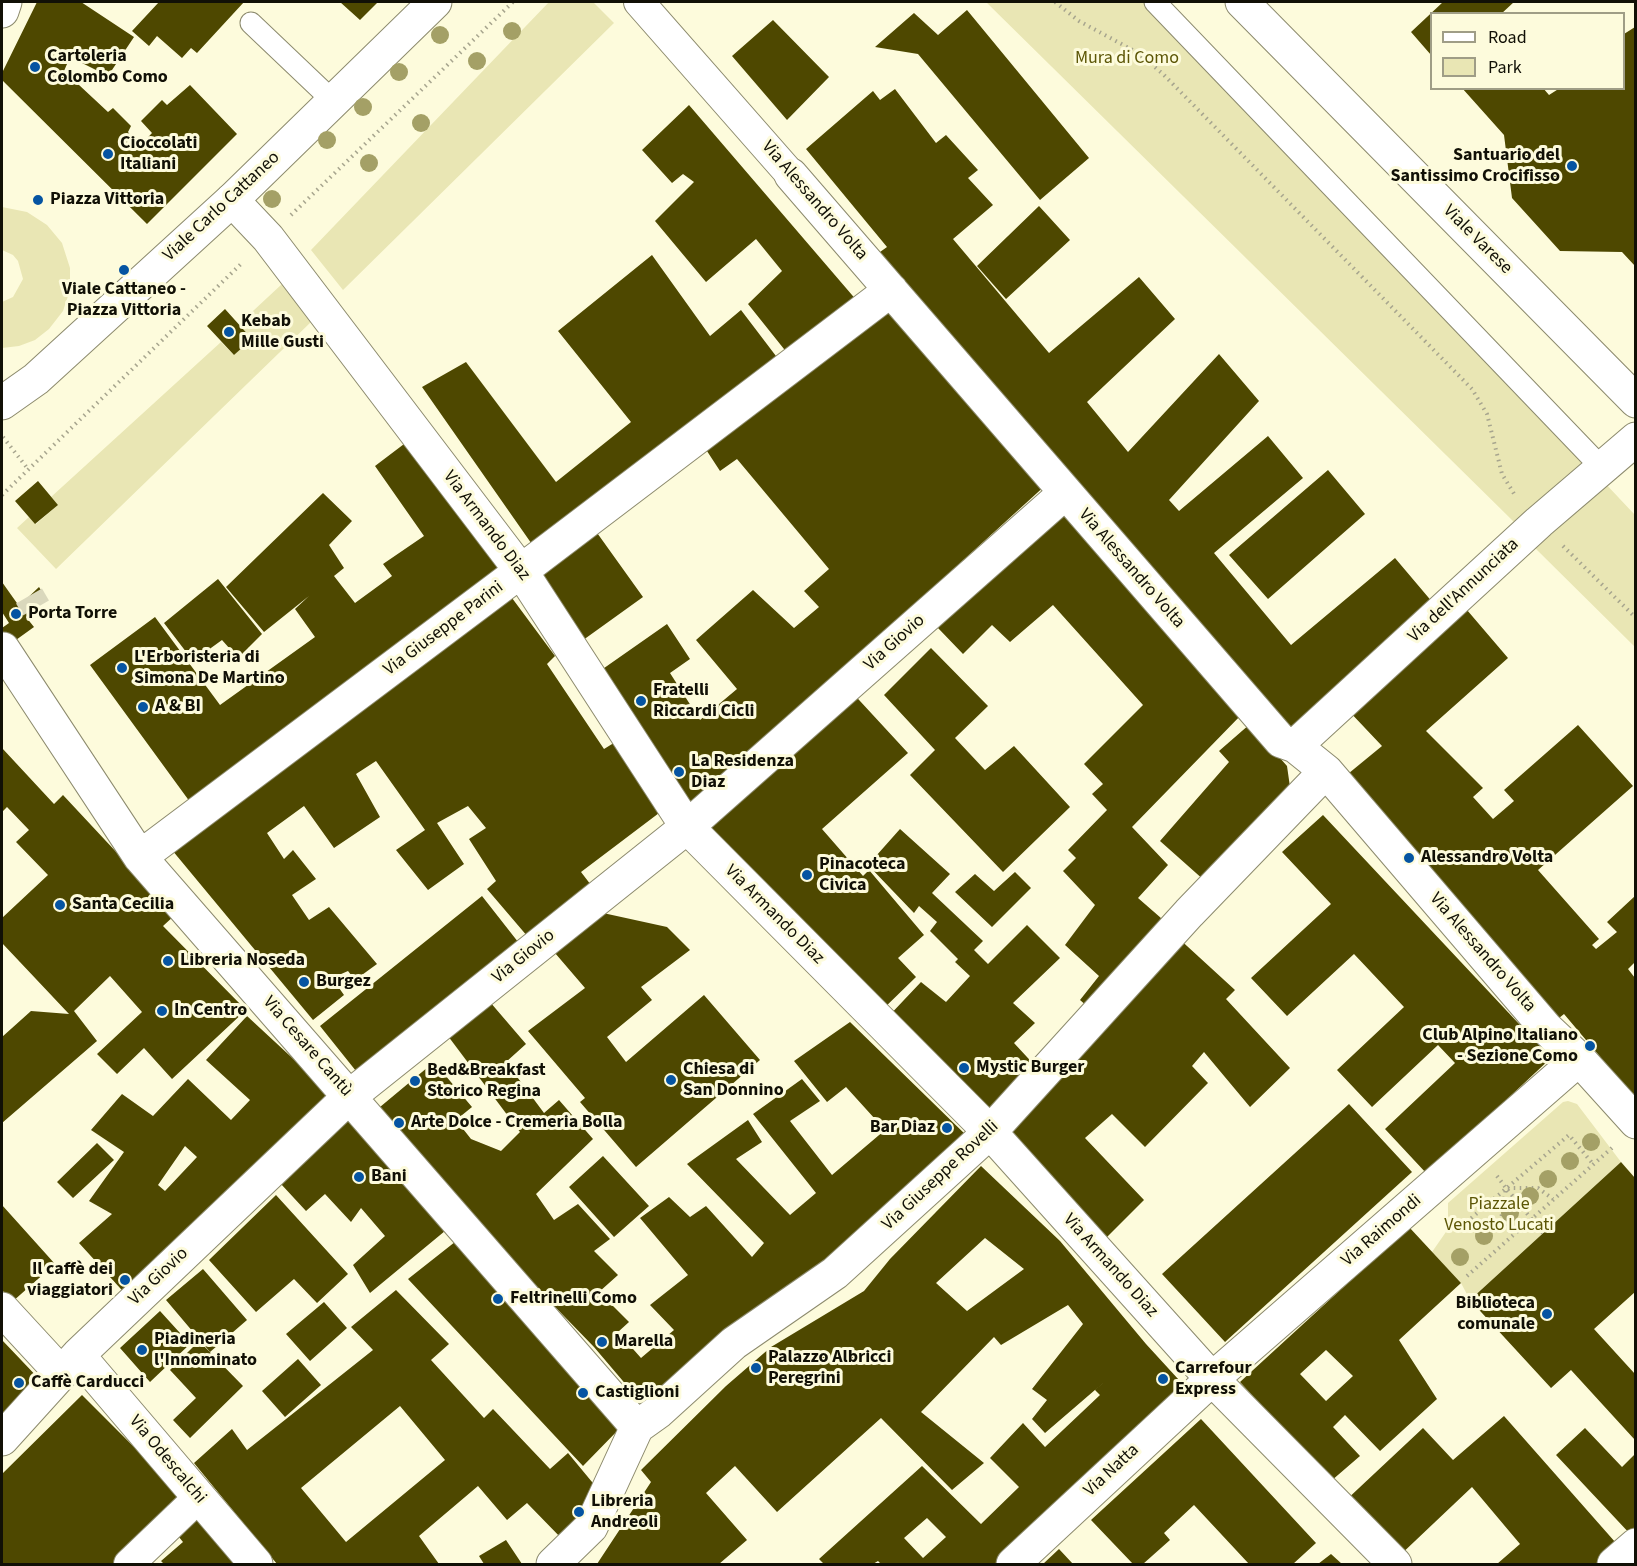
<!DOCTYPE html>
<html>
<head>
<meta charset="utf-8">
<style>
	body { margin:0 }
	#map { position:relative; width:1637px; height:1566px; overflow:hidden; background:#fdfbdc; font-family:"Source Sans 3",sans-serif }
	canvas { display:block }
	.frame { position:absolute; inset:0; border:3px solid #111006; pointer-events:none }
	.legend { position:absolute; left:1430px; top:12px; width:195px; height:78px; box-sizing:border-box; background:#fdfbdc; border:2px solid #9f9d86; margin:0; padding:8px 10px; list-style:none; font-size:18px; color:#111006 }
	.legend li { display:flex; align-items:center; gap:12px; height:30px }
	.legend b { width:30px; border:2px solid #9f9d86 }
</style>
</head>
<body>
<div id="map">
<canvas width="1637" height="1566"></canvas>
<div class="frame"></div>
<ul class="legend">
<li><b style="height:8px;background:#fff"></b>Road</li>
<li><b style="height:16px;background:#e9e6b4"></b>Park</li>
</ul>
</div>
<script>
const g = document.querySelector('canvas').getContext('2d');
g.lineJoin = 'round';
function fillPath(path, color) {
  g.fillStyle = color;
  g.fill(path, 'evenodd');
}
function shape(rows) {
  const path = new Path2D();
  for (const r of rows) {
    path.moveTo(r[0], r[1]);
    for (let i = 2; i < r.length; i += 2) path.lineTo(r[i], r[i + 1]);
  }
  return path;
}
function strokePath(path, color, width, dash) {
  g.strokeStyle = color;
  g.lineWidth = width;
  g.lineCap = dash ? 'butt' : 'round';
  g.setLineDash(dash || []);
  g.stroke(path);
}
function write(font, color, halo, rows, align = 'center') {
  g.font = font + ' "Source Sans 3",sans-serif';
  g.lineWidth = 6;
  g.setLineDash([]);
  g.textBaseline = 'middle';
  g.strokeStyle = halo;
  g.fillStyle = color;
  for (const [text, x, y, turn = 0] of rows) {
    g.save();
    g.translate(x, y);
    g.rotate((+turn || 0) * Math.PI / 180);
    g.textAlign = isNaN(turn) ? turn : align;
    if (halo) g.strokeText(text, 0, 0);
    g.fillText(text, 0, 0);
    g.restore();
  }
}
fillPath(shape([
	[549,2,593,2,614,23,343,290,311,250],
	[986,2,1152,2,1635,515,1635,647,1537,550,1512,520],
	[2,207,27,212,47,225,62,243,70,268,70,290,63,311,49,329,35,340,19,346,2,348,2,302,13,297,23,279,18,261,13,255,2,250],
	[282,284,311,322,56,569,17,528,29,517,36,524,58,505,51,497,221,342,234,355,251,339,239,324],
	[1568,1101,1577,1104,1621,1162,1470,1300,1461,1283,1432,1252,1448,1229,1448,1203,1563,1102]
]), '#e9e6b4');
fillPath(shape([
	[37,2,81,2,134,37,108,76,70,57,64,71,108,112,113,108,131,126,128,132,133,139,128,144,135,151,152,133,141,121,162,100,167,105,190,85,237,134,147,224,2,80,2,73],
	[159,2,244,2,197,53,191,48,182,58,157,36,149,46,132,31],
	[340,2,378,2,360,20],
	[1443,2,1514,2,1501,14,1431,14,1431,55,1411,32],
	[967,10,1089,158,1040,200,918,54,875,47,914,13,938,35],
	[773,20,829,77,787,120,732,56],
	[1635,27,1635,266,1622,252,1560,251,1512,198,1504,135,1462,88,1543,88,1549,95,1560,88,1624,88,1624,34],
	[895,89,936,143,946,135,978,170,968,178,993,205,953,239,1049,353,1139,277,1175,319,1087,402,1128,452,1219,354,1259,401,1169,500,1179,511,1268,436,1303,478,1214,553,1291,645,1395,558,1439,610,1285,738,880,252,887,247,806,149,873,91,880,100],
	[689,105,858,302,788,354,748,304,782,271,756,239,706,282,655,221,694,182,683,174,672,183,642,150],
	[1039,206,1070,240,1006,299,977,266],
	[652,255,710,336,741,310,779,360,536,550,422,387,466,362,556,482,631,422,558,331],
	[889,304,1048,483,690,809,597,673,667,624,690,659,670,673,700,720,737,689,696,640,753,590,794,628,819,607,804,591,829,569,737,459,720,471,705,448],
	[225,309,252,339,234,355,207,326],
	[408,441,504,570,190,802,90,665,155,617,220,705,315,637,295,609,309,596,264,632,226,587,323,493,352,521,329,545,344,568,334,576,355,603,392,576,383,564,424,536,375,466],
	[1328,470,1365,514,1268,599,1229,555],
	[38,481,58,505,35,524,15,501],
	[1064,507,1243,713,1132,827,1168,865,1138,898,1169,925,1096,1014,1080,1000,1099,976,1065,945,1095,905,1063,871,1076,858,1068,850,1107,810,1092,794,1103,784,1084,764,1143,705,1053,605,1010,642,992,625,963,654,938,628],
	[595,530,643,597,579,643,531,577],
	[218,579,262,634,238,658,222,640,193,661,164,623],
	[2,582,19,606,39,587,46,598,26,617,34,627,2,650,2,628,9,623,2,612],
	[512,598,555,656,547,664,604,749,617,741,663,810,581,872,594,889,528,937,487,889,496,881,469,839,486,828,468,806,437,823,464,864,428,890,396,850,425,830,376,761,356,774,380,817,334,848,304,806,267,833,284,859,293,850,316,879,292,895,309,920,329,907,377,964,355,980,348,971,332,978,344,995,313,1020,172,850],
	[1467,610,1508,658,1426,731,1483,788,1473,797,1493,819,1514,801,1504,790,1578,725,1633,786,1538,870,1599,939,1592,945,1596,949,1617,932,1607,922,1635,896,1635,962,1628,969,1635,978,1635,1098,1564,1014,1549,1026,1343,778,1382,746,1347,709],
	[931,648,988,706,955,738,985,770,1014,746,1070,807,1003,872,910,775,935,750,884,695],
	[848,688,908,753,822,829,863,876,869,870,924,935,898,958,916,977,879,1013,695,826],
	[1250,724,1287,766,1291,794,1205,881,1160,841,1229,762,1219,751],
	[2,748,54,804,63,795,175,915,163,926,246,1010,172,1079,144,1048,117,1074,97,1054,142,1012,110,976,74,1011,97,1041,2,1123,2,1037,31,1011,69,1014,2,943,2,918,48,875,16,842,29,830,7,807,2,812],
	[1323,815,1551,1058,1427,1174,1385,1129,1455,1063,1438,1045,1372,1107,1337,1070,1404,1007,1354,954,1287,1016,1251,978,1331,904,1282,852],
	[900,829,950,874,932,893,983,941,974,950,988,964,1027,925,1060,958,1013,1003,1035,1023,1014,1043,1039,1070,988,1121,886,1019,921,982,946,1002,970,976,955,962,958,959,930,931,937,922,919,906,914,913,868,865],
	[1015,872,1031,888,992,927,955,892,975,874,994,891],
	[482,896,522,947,360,1076,320,1026],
	[603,913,667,927,690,950,641,987,652,1000,607,1037,626,1062,704,995,760,1060,636,1167,580,1102,585,1098,528,1031,585,988,555,953],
	[1175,935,1235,990,1226,999,1290,1068,1250,1107,1204,1052,1192,1066,1208,1083,1145,1147,1112,1114,1085,1138,1144,1200,1103,1241,1014,1151,1012,1123],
	[490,1002,526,1044,506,1062,544,1113,559,1100,593,1139,536,1194,554,1220,578,1204,610,1239,594,1251,618,1275,599,1292,629,1322,618,1332,641,1358,674,1330,650,1305,688,1275,640,1218,669,1197,690,1217,706,1206,752,1257,764,1243,687,1164,748,1120,762,1142,736,1159,790,1215,816,1193,753,1114,802,1079,820,1101,790,1121,832,1175,885,1130,846,1087,827,1102,794,1061,850,1022,968,1137,828,1264,645,1407,594,1347,427,1175,374,1112,434,1062,472,1107,456,1120,471,1139,501,1151,520,1132,448,1036],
	[247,1016,329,1092,167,1266,130,1299,79,1243,112,1214,89,1201,124,1152,91,1130,122,1094,153,1116,188,1079,231,1120,250,1100,206,1060],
	[185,1146,197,1157,165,1191,158,1185],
	[1349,1104,1412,1172,1225,1342,1162,1274],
	[349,1111,451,1226,370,1293,353,1265,385,1236,361,1208,351,1222,325,1194,306,1211,281,1184],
	[97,1143,114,1160,73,1198,57,1182],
	[603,1156,649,1206,614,1237,569,1187],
	[1621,1162,1635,1178,1635,1292,1594,1329,1635,1374,1635,1440,1571,1370,1551,1388,1470,1300],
	[981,1166,1060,1241,1146,1344,1190,1392,1002,1564,881,1564,878,1561,873,1564,824,1564,819,1559,922,1466,981,1524,1019,1487,990,1458,1023,1423,1045,1447,1100,1395,1095,1390,1117,1371,1045,1433,1032,1419,1047,1400,1032,1389,1083,1324,1068,1305,1001,1345,994,1337,921,1412,984,1463,952,1490,881,1418,777,1512,735,1466,706,1493,747,1540,719,1564,597,1564,651,1482,641,1470,726,1386,771,1347,864,1291,890,1259],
	[985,1238,1024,1269,967,1311,936,1283],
	[927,1518,946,1537,923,1558,904,1538],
	[276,1195,348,1274,317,1303,294,1279,256,1312,209,1260],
	[2,1205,55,1264,12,1302,2,1290],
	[1409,1227,1461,1283,1399,1340,1437,1399,1380,1451,1345,1415,1333,1427,1360,1456,1331,1481,1240,1382],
	[1326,1350,1353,1376,1326,1401,1300,1374],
	[460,1238,623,1425,583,1466,408,1279],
	[203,1269,247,1320,210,1352,166,1300],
	[396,1290,449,1344,431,1360,484,1418,493,1409,550,1469,568,1453,597,1488,564,1541,527,1503,507,1520,478,1486,419,1536,439,1564,277,1564,194,1463,232,1429,247,1450,373,1350,351,1327],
	[400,1406,445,1460,346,1542,301,1488],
	[324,1302,347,1328,310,1361,286,1334],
	[160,1311,190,1344,150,1382,120,1348],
	[2,1340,42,1382,2,1426],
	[199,1341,243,1386,190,1438,173,1420,196,1398,170,1370],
	[298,1359,321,1385,285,1417,262,1391],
	[82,1395,185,1498,118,1564,2,1564,2,1474],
	[1504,1416,1623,1551,1608,1564,1497,1564,1520,1544,1472,1487,1396,1559,1343,1503,1423,1428,1453,1460],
	[1201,1419,1316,1543,1293,1564,1249,1564,1194,1505,1164,1533,1170,1540,1143,1564,1133,1564,1091,1520],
	[1585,1428,1622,1467,1635,1454,1635,1532,1632,1536,1556,1455],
	[197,1508,243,1564,164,1564,161,1561,183,1542,174,1531],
	[506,1540,522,1564,484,1564,479,1556],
	[1059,1549,1073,1564,1043,1564],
	[1331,1554,1342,1564,1318,1564]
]), '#4e4800');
strokePath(shape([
	[29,596,36,608]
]), '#dad8bc', 30, [30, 15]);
const service = shape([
	[1155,2,1602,468],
	[251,23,333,101]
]);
const pedestrian = shape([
	[639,2,791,175],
	[129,1564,199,1497]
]);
const minor = shape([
	[2,11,5,2],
	[791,175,1281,741,1295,746,1326,771,1546,1028,1579,1059,1636,1122],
	[232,200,268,238,521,571,687,827,990,1132,1212,1379,1395,1564],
	[3,649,140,857,637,1427],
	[1295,746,1539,522,1636,439],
	[140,857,521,571,891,290],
	[2,1309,61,1373],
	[78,1355,256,1564],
	[2,1439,78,1355,350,1096,687,827,1065,493],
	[553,1564,591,1527,637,1427,658,1412,734,1343,835,1273,990,1132,1189,913,1326,771],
	[1013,1564,1212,1379,1579,1059],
	[1614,1564,1636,1545]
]);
const tertiary = shape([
	[1242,2,1636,401],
	[2,403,36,379,232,200,435,2]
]);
strokePath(service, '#8c8a6d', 23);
strokePath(pedestrian, '#8c8a6d', 32);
strokePath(minor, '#8c8a6d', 35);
strokePath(tertiary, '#8c8a6d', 35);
strokePath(shape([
	[1055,2,1079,21,1138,53,1163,74,1472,389,1487,414,1502,474,1516,497],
	[291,215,513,2],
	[3,437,28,469],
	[2,495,243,262],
	[1563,546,1636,618],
	[1497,1176,1506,1188,1501,1220,1512,1235],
	[1462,1226,1569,1135,1593,1164],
	[1543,1233,1506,1188,1538,1188,1553,1199],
	[1467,1276,1613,1147]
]), '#a7a58e', 4, [1.5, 4.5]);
strokePath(service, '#fff', 21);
strokePath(pedestrian, '#fff', 30);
strokePath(minor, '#fff', 33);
strokePath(tertiary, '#fff', 33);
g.fillStyle = '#a4a066';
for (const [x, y] of [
	[512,31],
	[440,35],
	[477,61],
	[399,72],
	[363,107],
	[421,123],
	[327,140],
	[369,163],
	[272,199],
	[1591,1142],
	[1570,1161],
	[1548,1179],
	[1530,1196],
	[1510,1213],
	[1484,1236],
	[1460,1257]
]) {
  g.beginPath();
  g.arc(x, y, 9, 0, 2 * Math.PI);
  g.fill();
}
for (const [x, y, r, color] of [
	[35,67,6,"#0554a2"],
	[108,154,6,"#0554a2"],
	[1572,166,6,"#0554a2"],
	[38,200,6,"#0554a2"],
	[124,270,6,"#0554a2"],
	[229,332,6,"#0554a2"],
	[16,614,6,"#0554a2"],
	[122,668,6,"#0554a2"],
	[641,701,6,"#0554a2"],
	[143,707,6,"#0554a2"],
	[679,772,6,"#0554a2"],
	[1409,858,6,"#0554a2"],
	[807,875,6,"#0554a2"],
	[60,905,6,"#0554a2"],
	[168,961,6,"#0554a2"],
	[304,982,6,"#0554a2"],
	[162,1011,6,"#0554a2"],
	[1590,1046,6,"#0554a2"],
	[964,1068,6,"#0554a2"],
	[671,1080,6,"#0554a2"],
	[415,1081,6,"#0554a2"],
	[399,1123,6,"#0554a2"],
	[947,1128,6,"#0554a2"],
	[359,1177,6,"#0554a2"],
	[125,1280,6,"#0554a2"],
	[498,1299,6,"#0554a2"],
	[1547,1314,6,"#0554a2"],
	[602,1342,6,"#0554a2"],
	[142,1350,6,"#0554a2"],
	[756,1368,6,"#0554a2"],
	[1163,1379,6,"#0554a2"],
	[19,1383,6,"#0554a2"],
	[583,1393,6,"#0554a2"],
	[579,1512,6,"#0554a2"]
]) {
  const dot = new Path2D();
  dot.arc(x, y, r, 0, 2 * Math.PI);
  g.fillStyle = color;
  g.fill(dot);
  strokePath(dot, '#fdfbdc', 2);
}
write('bold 18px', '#111006', '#fdfbdc', [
	["Cartoleria",47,57],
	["Colombo Como",47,78],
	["Cioccolati",120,144],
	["Italiani",120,165],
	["Santuario del",1560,156,"right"],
	["Santissimo Crocifisso",1560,177,"right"],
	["Piazza Vittoria",50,200],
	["Viale Cattaneo -",124,290,"center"],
	["Piazza Vittoria",124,311,"center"],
	["Kebab",241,322],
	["Mille Gusti",241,343],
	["Porta Torre",28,614],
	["L'Erboristeria di",134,658],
	["Simona De Martino",134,679],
	["Fratelli",653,691],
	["Riccardi Cicli",653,712],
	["A & BI",155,707],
	["La Residenza",691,762],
	["Diaz",691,783],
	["Alessandro Volta",1421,858],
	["Pinacoteca",819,865],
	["Civica",819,886],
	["Santa Cecilia",72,905],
	["Libreria Noseda",180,961],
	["Burgez",316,982],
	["In Centro",174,1011],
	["Club Alpino Italiano",1578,1036,"right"],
	["- Sezione Como",1578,1057,"right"],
	["Mystic Burger",976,1068],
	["Chiesa di",683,1070],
	["San Donnino",683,1091],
	["Bed&Breakfast",427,1071],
	["Storico Regina",427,1092],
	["Arte Dolce - Cremeria Bolla",411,1123],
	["Bar Diaz",935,1128,"right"],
	["Bani",371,1177],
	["Il caffè dei",113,1270,"right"],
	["viaggiatori",113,1291,"right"],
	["Feltrinelli Como",510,1299],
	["Biblioteca",1535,1304,"right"],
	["comunale",1535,1325,"right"],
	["Piadineria",154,1340],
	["l'Innominato",154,1361],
	["Marella",614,1342],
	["Palazzo Albricci",768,1358],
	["Peregrini",768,1379],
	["Carrefour",1175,1369],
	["Express",1175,1390],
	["Caffè Carducci",31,1383],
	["Castiglioni",595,1393],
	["Libreria",591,1502],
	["Andreoli",591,1523]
], 'left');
write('18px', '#5c5606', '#fdfbdc', [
	["Mura di Como",1127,59],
	["Piazzale",1499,1205],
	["Venosto Lucati",1499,1226]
]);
write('18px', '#111006', '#fdfbdc', [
	["Via Alessandro Volta",814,201,49],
	["Viale Carlo Cattaneo",222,207,-43],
	["Viale Varese",1477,240,45],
	["Via Armando Diaz",486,526,53],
	["Via Alessandro Volta",1131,569,49],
	["Via dell'Annunciata",1464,591,-43],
	["Via Giuseppe Parini",444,629,-37],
	["Via Giovio",895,643,-42],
	["Via Armando Diaz",774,915,45],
	["Via Alessandro Volta",1482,953,49],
	["Via Giovio",524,957,-39],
	["Via Cesare Cantù",307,1047,49],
	["Via Giuseppe Rovelli",941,1176,-43],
	["Via Raimondi",1382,1231,-41],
	["Via Armando Diaz",1110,1266,48],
	["Via Giovio",159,1277,-44],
	["Via Odescalchi",167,1460,50],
	["Via Natta",1112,1471,-43]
]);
</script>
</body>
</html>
